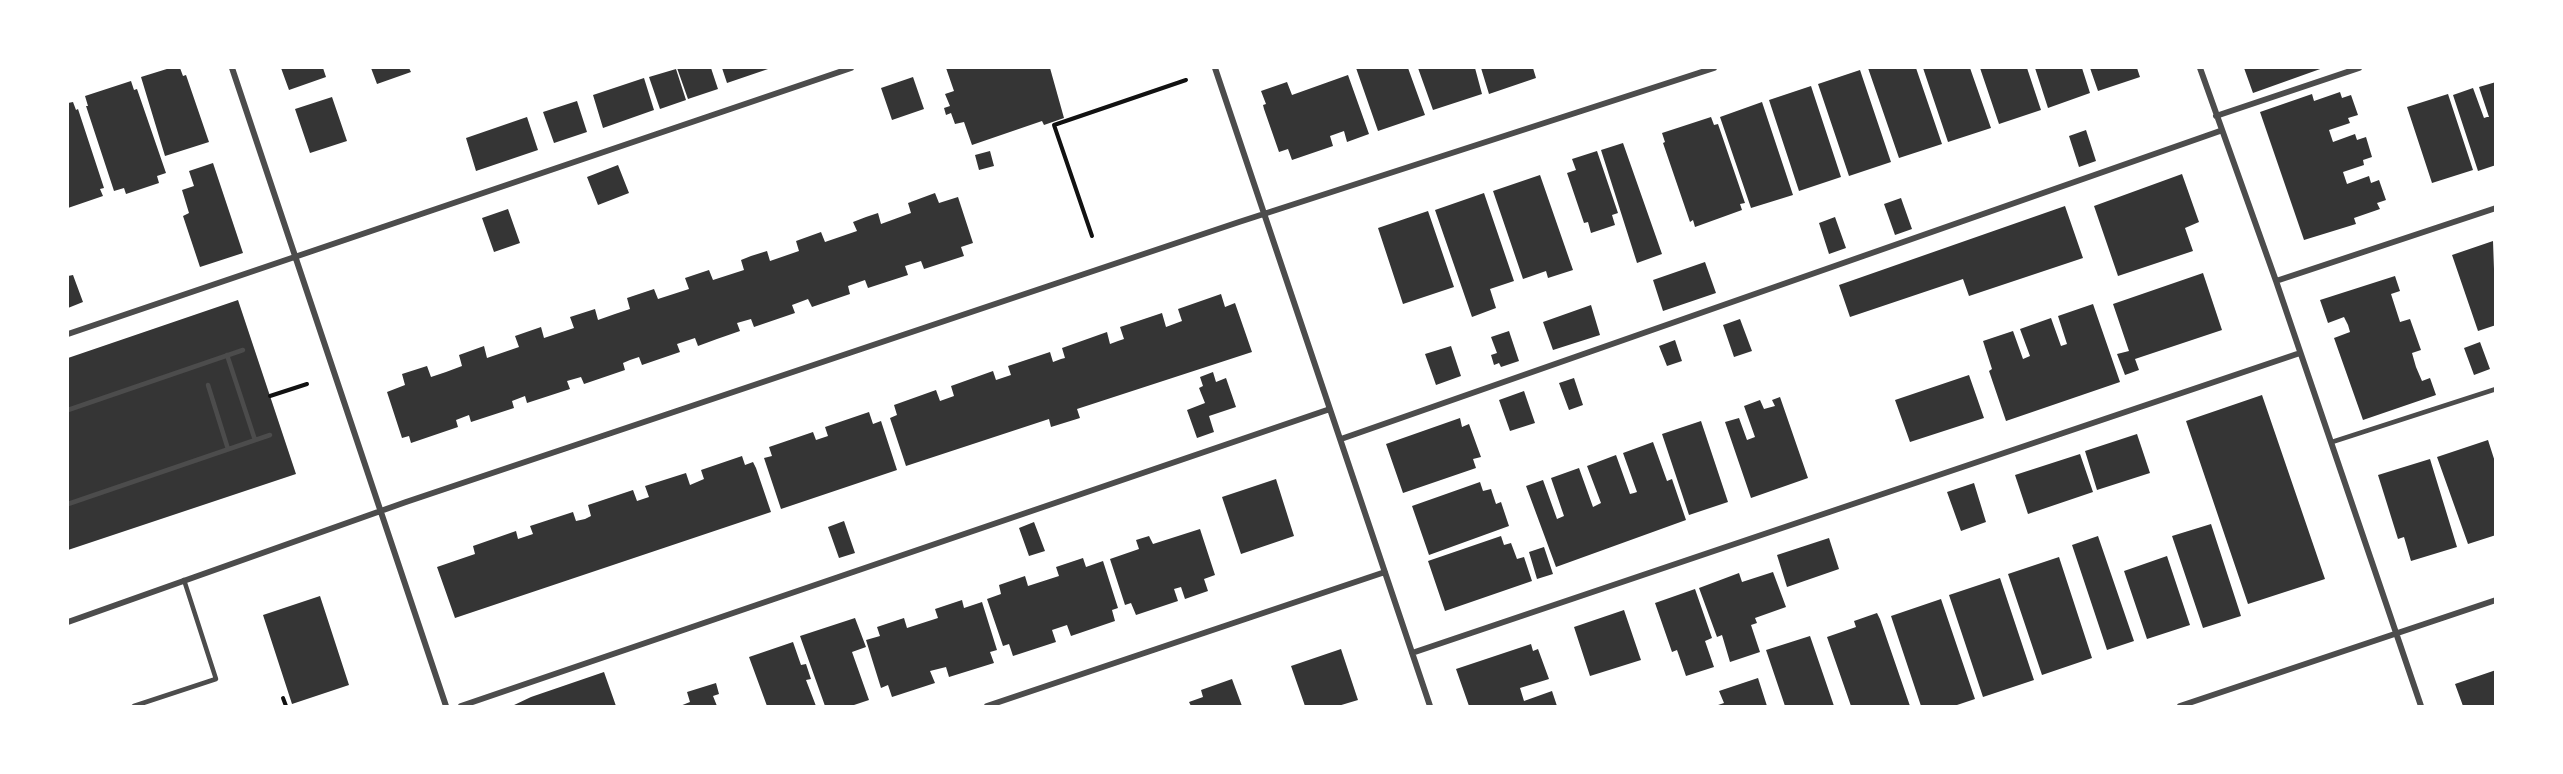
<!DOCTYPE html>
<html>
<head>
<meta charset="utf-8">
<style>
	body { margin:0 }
	#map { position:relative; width:2563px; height:774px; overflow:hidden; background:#fff; font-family:"Source Sans 3",sans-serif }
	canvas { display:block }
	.frame { position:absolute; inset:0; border:69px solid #fff; pointer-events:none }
</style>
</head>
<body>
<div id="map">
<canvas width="2563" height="774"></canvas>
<div class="frame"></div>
</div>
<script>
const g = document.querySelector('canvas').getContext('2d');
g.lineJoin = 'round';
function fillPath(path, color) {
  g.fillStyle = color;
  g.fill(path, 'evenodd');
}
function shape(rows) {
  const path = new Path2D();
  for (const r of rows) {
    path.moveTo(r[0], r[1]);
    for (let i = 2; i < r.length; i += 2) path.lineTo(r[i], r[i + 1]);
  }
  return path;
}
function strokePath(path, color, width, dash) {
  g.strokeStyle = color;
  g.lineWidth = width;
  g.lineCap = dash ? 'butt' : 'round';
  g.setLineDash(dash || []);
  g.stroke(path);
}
fillPath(shape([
	[170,68,180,68,183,76,186,75,209,142,165,156,141,77],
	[281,68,323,68,326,77,289,90],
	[371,68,409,68,411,72,377,84],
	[677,68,711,68,718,89,688,99],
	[722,68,771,68,727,83],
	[946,68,1050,68,1064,118,1044,125,1042,121,972,145,964,122,955,124,951,113,946,115,944,108,950,106,945,94,954,91],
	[1356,68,1408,68,1425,115,1378,131],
	[1418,68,1475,68,1482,94,1433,110],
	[1481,68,1533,68,1536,78,1489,94],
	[1868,68,1916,68,1942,144,1899,158],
	[1923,68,1970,68,1991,128,1948,142],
	[1980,68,2027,68,2041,110,1999,124],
	[2035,68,2082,68,2090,93,2048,108],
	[2090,68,2137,68,2140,77,2098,91],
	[2244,68,2323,68,2253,93],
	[676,69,686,100,660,109,649,77],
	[1860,70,1891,162,1849,176,1818,84],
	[1348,75,1369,134,1347,142,1344,131,1330,136,1333,146,1292,160,1288,149,1279,152,1264,109,1263,105,1266,104,1261,91,1287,82,1292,95],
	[913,77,924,109,892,120,881,88],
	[644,78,654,110,603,128,593,95],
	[131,81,134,90,137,89,166,173,157,176,159,183,126,194,124,188,114,191,86,106,88,106,85,96],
	[2496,82,2496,165,2478,171,2453,95,2473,88,2484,118,2487,117,2489,117,2479,87],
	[1811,86,1841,177,1799,191,1769,100],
	[2340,92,2342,98,2351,95,2358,115,2348,118,2350,123,2329,130,2333,142,2355,134,2357,140,2366,137,2372,157,2363,160,2364,165,2343,172,2347,184,2369,176,2371,183,2379,180,2386,200,2377,203,2380,209,2354,218,2356,224,2304,240,2260,112,2312,94,2314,101],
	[2448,94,2473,170,2432,183,2407,107],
	[332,97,347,141,310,153,295,109],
	[577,101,587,132,554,143,543,112],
	[73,102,76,110,78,109,104,188,100,189,103,196,68,208,68,103],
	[1762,102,1793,195,1751,208,1720,117],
	[527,117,538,150,476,171,466,138],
	[1711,117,1714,125,1718,124,1745,203,1740,204,1742,210,1695,227,1693,220,1690,222,1663,143,1665,142,1662,133],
	[2086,130,2096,161,2079,167,2069,136],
	[1623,143,1662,254,1637,263,1601,150],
	[990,151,994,166,979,170,975,155],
	[1597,151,1618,213,1612,215,1615,225,1591,233,1588,222,1584,223,1567,173,1576,170,1572,159],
	[213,163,243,253,200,267,183,216,189,213,182,190,194,186,189,171],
	[618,165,629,193,598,205,587,177],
	[2182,174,2199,222,2185,228,2193,251,2118,276,2094,206],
	[1540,175,1573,270,1548,278,1546,271,1523,279,1493,191],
	[935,193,939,203,958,197,973,243,961,247,964,256,924,269,921,261,905,266,908,275,868,288,865,280,848,286,850,294,812,307,808,299,792,305,795,313,754,327,751,319,737,323,740,331,717,339,698,346,695,338,677,344,680,352,642,365,639,357,630,360,623,363,625,370,584,384,581,377,567,381,570,389,527,403,525,396,512,401,514,408,471,422,469,415,456,420,458,427,411,443,409,436,402,438,387,392,405,385,402,374,427,366,431,377,446,372,462,366,459,355,484,346,487,358,519,347,515,336,541,327,544,338,574,328,570,317,595,309,598,320,615,314,630,309,627,298,654,289,658,299,689,289,685,278,709,270,713,280,744,270,741,260,751,256,767,251,770,261,799,251,796,241,821,232,825,242,857,231,853,222,866,217,878,213,881,224,911,213,908,203],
	[1484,193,1514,281,1490,289,1496,308,1472,317,1435,210],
	[1901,198,1912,229,1895,235,1884,204],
	[2065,206,2083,258,1969,296,1963,279,1850,317,1839,285],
	[508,209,520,243,494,252,482,218],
	[1428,211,1454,287,1403,304,1378,228],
	[1835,217,1846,248,1829,254,1819,223],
	[2493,241,2496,325,2478,331,2452,255],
	[1705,262,1716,293,1663,311,1653,280],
	[2203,273,2222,330,2135,359,2139,370,2125,375,2117,354,2129,351,2113,304],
	[73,275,83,302,68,308,68,276],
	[2395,276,2400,291,2391,294,2400,322,2410,319,2421,350,2412,353,2416,367,2422,381,2430,378,2436,395,2363,420,2334,338,2350,332,2348,325,2344,317,2328,323,2320,300],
	[1221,294,1225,307,1235,303,1252,352,1077,409,1080,418,1051,427,1049,419,906,466,890,418,897,415,894,405,936,390,940,401,954,396,951,386,993,371,996,380,1011,375,1008,366,1050,352,1053,362,1061,359,1065,358,1062,348,1107,332,1110,344,1118,341,1124,339,1120,327,1162,313,1166,327,1182,321,1178,309],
	[238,300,296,474,68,550,68,358],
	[2093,304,2120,382,2006,421,1989,371,1992,369,1983,341,2013,331,2023,359,2030,356,2020,329,2051,318,2061,346,2067,344,2058,316],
	[1591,305,1600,335,1553,350,1543,322],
	[1740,319,1752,351,1734,357,1723,325],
	[1509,331,1519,361,1501,367,1499,363,1494,365,1491,355,1497,353,1491,337],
	[1675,340,1682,361,1667,366,1659,346],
	[2480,342,2490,369,2474,375,2464,348],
	[1451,346,1461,376,1436,385,1425,354],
	[1213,372,1216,382,1226,378,1236,407,1209,416,1214,432,1197,438,1187,410,1205,403,1199,388,1203,386,1200,377],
	[1969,375,1984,418,1910,442,1895,400],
	[1574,378,1583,405,1569,410,1559,383],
	[1524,391,1535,423,1510,431,1499,400],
	[2262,395,2325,579,2248,604,2186,421],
	[1780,397,1808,478,1751,498,1725,422,1739,418,1747,440,1755,437,1744,406,1760,400,1764,409,1775,406,1772,400],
	[869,412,873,424,881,421,897,470,781,509,764,458,772,456,769,447,813,432,816,440,828,436,825,427],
	[1460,418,1462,427,1469,424,1481,457,1473,459,1476,468,1403,493,1386,444],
	[1701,421,1728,502,1689,515,1662,434],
	[2137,434,2150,473,2097,490,2085,451],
	[2488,440,2496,465,2496,535,2468,544,2437,457],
	[1653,442,1667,481,1672,479,1686,520,1556,567,1526,486,1543,480,1557,519,1564,516,1551,478,1579,468,1593,507,1601,503,1587,466,1616,455,1630,494,1634,493,1637,492,1623,453],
	[2080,454,2093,492,2028,514,2015,475],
	[742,456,745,465,753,462,756,468,771,512,455,618,437,567,475,554,473,546,516,531,518,539,533,534,530,526,573,512,576,521,585,519,591,516,588,505,633,490,637,501,649,497,645,486,686,473,690,485,704,479,701,470],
	[2430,459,2457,547,2411,561,2404,537,2398,539,2378,475],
	[1276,479,1294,536,1241,554,1222,497],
	[1480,482,1483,491,1491,489,1496,504,1501,502,1509,526,1429,555,1412,506],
	[1974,483,1986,522,1961,531,1947,492],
	[844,521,855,553,839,558,828,527],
	[1034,522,1045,551,1029,556,1019,528],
	[2211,524,2241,616,2203,628,2172,536],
	[1200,529,1215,575,1204,579,1208,591,1185,599,1181,587,1174,589,1178,601,1136,615,1131,603,1125,605,1110,559,1139,549,1136,540,1149,536,1153,544],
	[1501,536,1504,545,1511,543,1517,559,1524,557,1532,581,1445,611,1428,561],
	[2098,536,2134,641,2107,650,2072,545],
	[1829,538,1839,569,1787,587,1777,555],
	[1544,547,1553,574,1537,579,1529,552],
	[2167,556,2190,625,2147,639,2124,571],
	[2059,557,2092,658,2042,675,2008,574],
	[1083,558,1086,567,1103,561,1118,608,1112,610,1115,621,1071,636,1067,625,1052,630,1056,642,1013,656,1009,644,1003,646,987,599,1001,594,999,585,1025,576,1028,586,1059,576,1056,567],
	[1773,572,1786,607,1755,618,1757,623,1751,625,1760,652,1730,662,1722,635,1717,637,1699,588,1739,573,1742,582],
	[2000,578,2034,680,1983,697,1949,595],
	[1695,589,1712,638,1705,641,1714,667,1686,676,1677,650,1672,652,1655,603],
	[320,596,349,685,292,704,263,615],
	[1941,599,1975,699,1954,706,1921,706,1891,616],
	[962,600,964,608,982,602,997,650,990,652,994,663,949,677,946,667,930,671,935,683,892,697,888,685,881,688,866,640,880,636,877,627,904,618,907,628,938,618,935,609],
	[1624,610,1641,660,1590,676,1574,627],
	[1877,613,1880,619,1910,706,1851,706,1827,637,1856,627,1854,621],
	[855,618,866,647,852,652,869,700,851,706,825,706,800,636],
	[1810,636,1834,706,1785,706,1766,650],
	[793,642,801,665,806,664,811,679,806,680,816,706,767,706,749,657],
	[1531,644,1533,651,1538,649,1549,679,1520,688,1524,701,1552,691,1557,706,1469,706,1456,669],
	[1341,649,1358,700,1338,706,1305,706,1291,666],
	[2496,670,2496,706,2463,706,2455,684],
	[604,672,616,706,512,706,531,697],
	[1758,678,1767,706,1715,706,1724,703,1719,691],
	[1232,679,1242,706,1191,706,1189,702,1203,697,1201,690],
	[716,683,719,694,713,696,717,706,680,706,690,702,687,692]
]), '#353535');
strokePath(shape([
	[1092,236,1054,125,1186,80],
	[270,396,307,384],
	[283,698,286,706]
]), '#111', 4);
strokePath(shape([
	[227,355,255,440],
	[208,385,228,449],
	[68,410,243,350],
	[2332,442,2496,389],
	[68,504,270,435],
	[134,706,216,679,184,580]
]), '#4c4c4c', 4.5);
strokePath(shape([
	[232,68,446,706],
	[1215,68,1430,706],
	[2200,68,2276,281,2421,706],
	[2216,116,2359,68],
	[2276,281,2496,208],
	[68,334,851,68],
	[1341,439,2220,131],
	[68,622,406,502,1239,222,1714,68],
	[1412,653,2300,353],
	[461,706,1330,409],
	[987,706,1385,572],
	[2180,706,2496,600]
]), '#4c4c4c', 6);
</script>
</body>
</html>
